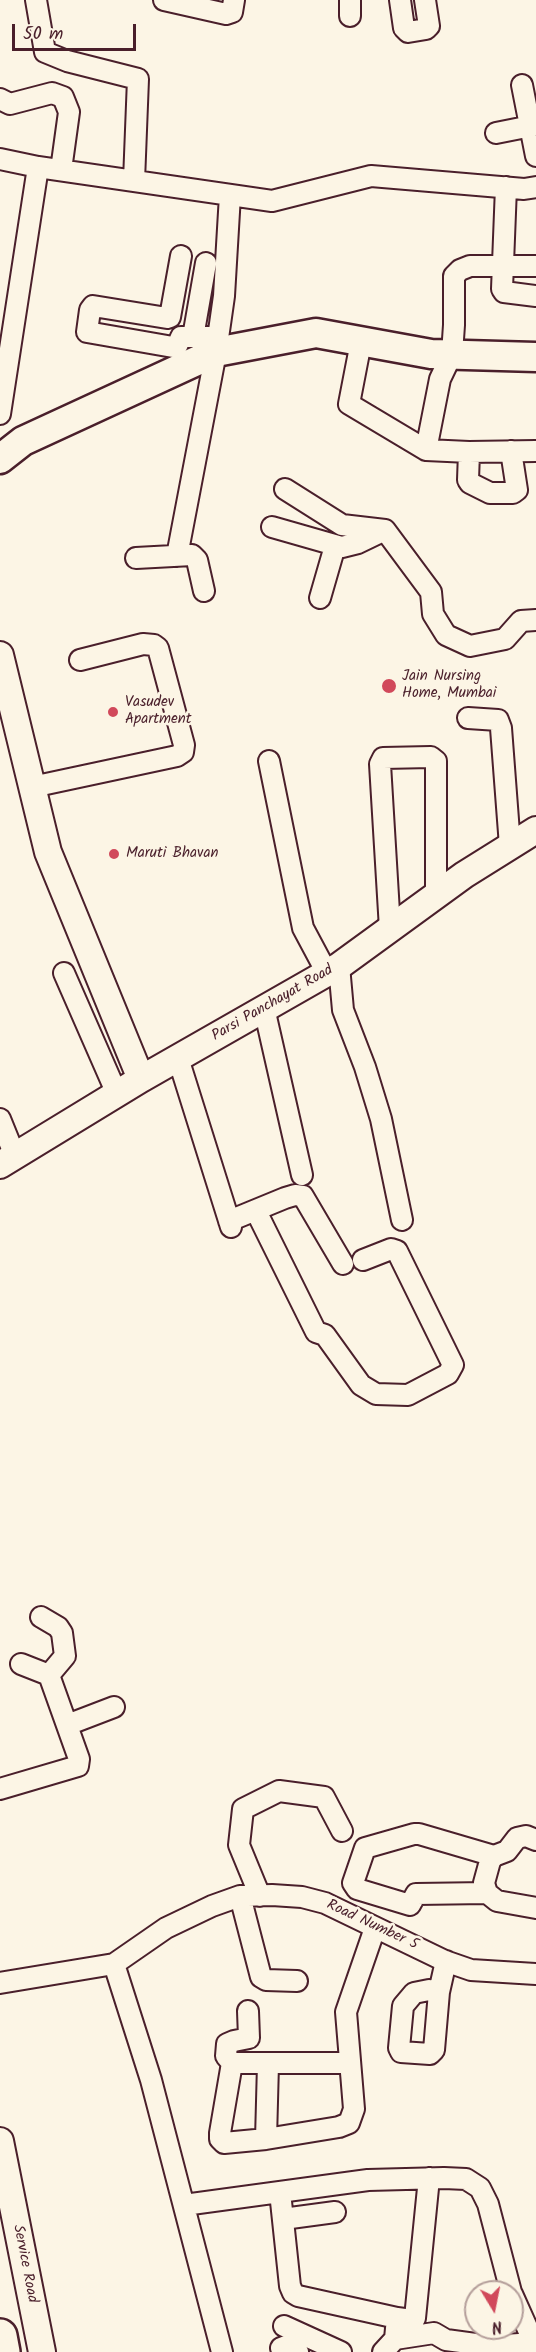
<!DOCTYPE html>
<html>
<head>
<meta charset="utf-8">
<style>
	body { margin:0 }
	#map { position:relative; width:536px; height:2352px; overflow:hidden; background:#fcf5e5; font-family:Kalam,sans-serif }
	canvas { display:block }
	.north { position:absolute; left:464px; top:2280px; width:60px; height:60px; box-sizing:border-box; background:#fcf5e5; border:2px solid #b59f9b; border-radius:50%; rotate:170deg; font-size:16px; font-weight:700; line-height:24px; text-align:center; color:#4a1f2b }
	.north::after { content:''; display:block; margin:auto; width:21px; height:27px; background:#d1495b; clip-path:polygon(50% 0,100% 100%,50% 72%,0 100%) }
	.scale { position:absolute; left:12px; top:24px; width:124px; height:27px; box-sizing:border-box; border:3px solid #4a1f2b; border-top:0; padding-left:8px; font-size:18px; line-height:21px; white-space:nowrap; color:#4a1f2b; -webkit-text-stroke:4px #fcf5e5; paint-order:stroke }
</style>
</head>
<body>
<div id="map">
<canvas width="536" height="2352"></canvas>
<div class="north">N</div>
<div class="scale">50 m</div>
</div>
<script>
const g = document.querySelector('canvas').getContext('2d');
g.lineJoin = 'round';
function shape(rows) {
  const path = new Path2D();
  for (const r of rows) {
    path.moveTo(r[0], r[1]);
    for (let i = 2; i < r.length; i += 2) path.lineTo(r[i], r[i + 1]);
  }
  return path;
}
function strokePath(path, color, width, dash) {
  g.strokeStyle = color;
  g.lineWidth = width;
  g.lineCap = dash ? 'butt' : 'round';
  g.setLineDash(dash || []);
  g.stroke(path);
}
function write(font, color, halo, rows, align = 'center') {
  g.font = font + ' Kalam,sans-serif';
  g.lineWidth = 5;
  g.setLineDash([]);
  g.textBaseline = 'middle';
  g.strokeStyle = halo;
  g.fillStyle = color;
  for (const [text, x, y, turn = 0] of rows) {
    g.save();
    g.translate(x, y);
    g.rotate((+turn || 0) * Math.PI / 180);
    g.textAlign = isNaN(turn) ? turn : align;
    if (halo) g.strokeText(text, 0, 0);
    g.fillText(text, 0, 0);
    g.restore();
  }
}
const minor = shape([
	[36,0,45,52,67,61,138,79,134,181],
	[164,0,226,14,232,12,234,0],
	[350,0,350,16],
	[400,0,404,28,408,32,426,29,429,26,425,0],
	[522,85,536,156],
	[0,99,10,104,52,93,63,97,69,112,61,170],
	[496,133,536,125],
	[0,159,38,167],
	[506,187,502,289,504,292,536,296],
	[181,256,170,317,167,318,93,306,90,310,87,332,173,347,177,346,181,337,218,337],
	[536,266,470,266,460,270,454,276,454,325,452,354,440,379,426,450,469,452,536,451],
	[193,337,206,263],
	[361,342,349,404,426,450],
	[0,414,38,167,272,201,371,176,524,189,536,187],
	[469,452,468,480,470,483,490,493,513,493,517,490,511,451],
	[285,489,342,525,385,530,431,592,433,614,446,635,470,646,505,639,521,621,536,620],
	[272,527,342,547,358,543,385,530],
	[177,556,216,352,224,296,230,195],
	[136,558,192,555,197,560,204,591],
	[320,598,335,546],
	[468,718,498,720,501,728,510,846],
	[269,761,303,928,327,973],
	[32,787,177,756,183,752,184,745,158,648,154,645,143,644,80,660],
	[390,929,380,764,383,758,431,757,436,761,436,896],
	[339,966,343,1010,365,1067,381,1119,402,1220],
	[64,973,117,1094],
	[264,1008,302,1175],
	[178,1058,231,1227],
	[0,1119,15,1156],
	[256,1211,316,1332,325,1335,361,1385,376,1394,408,1395,448,1374,453,1365,397,1251,391,1249,363,1260],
	[229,1221,285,1198,295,1195,303,1196,343,1264],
	[21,1664,49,1675],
	[67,1725,114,1707],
	[0,1789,78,1766,79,1759,49,1675,65,1656,62,1633,58,1627,41,1617],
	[536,1840,526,1836,517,1838,507,1851,494,1856,490,1861,484,1883,487,1893,497,1901,536,1908],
	[487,1893,416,1894,410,1905,357,1889,353,1883,365,1848,414,1834,419,1834,494,1856],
	[240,1896,261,1977,266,1980,297,1981],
	[260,1896,239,1845,243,1809,279,1791,324,1797,342,1831],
	[114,1964,151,2080,222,2352],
	[0,1983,114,1964,166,1928,212,1906,240,1896,272,1895,302,1897,325,1903,445,1961,471,1970,536,1974],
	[439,1992,434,2050,430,2054,401,2052,399,2048,403,2006,414,1993,429,1990,439,1992,446,1961],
	[248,2011,249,2038,234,2041,227,2044,226,2056,232,2063,349,2063],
	[232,2063,220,2133,220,2139,224,2143,266,2139,339,2127,349,2123,354,2109,346,2012,375,1928],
	[266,2139,268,2064],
	[280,2192,290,2286,293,2293,298,2296,397,2318,395,2339],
	[184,2205,368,2180,444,2178,466,2179,480,2188,488,2204,511,2292],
	[283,2219,335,2212],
	[512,2294,534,2343],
	[397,2318,412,2320,415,2318,429,2178],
	[284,2326,341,2352],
	[283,2352,281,2348,286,2346,298,2352],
	[383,2352,395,2339,434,2333,446,2340,490,2346,534,2343,536,2346]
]);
const tertiary = shape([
	[0,655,48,852,141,1079],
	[0,1165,141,1079,339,966,464,875,536,830],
	[0,2141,42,2352]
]);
const secondary = shape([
	[0,459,23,441,216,352,316,333,431,354,536,357]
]);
const trunk = shape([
	[0,2336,3,2352]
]);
strokePath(minor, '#4a1f2b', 24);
strokePath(tertiary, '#4a1f2b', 30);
strokePath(secondary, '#4a1f2b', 33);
strokePath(trunk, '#4a1f2b', 38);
strokePath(minor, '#fcf5e5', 20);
strokePath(tertiary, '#fcf5e5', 26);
strokePath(secondary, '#fcf5e5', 28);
strokePath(trunk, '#fcf5e5', 33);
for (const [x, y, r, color] of [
	[389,686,8,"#d1495b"],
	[113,712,6,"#d1495b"],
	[114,854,6,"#d1495b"]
]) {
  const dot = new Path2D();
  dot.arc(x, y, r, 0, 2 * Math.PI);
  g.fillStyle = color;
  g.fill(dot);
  strokePath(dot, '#fcf5e5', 2);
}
write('15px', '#4a1f2b', '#fcf5e5', [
	["Jain Nursing",402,677],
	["Home, Mumbai",402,694],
	["Vasudev",125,703],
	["Apartment",125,720],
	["Maruti Bhavan",126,854]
], 'left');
write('15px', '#4a1f2b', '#fcf5e5', [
	["Parsi Panchayat Road",273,1004,-30],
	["Road Number 5",372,1926,25],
	["Service Road",24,2264,79]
]);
</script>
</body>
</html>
